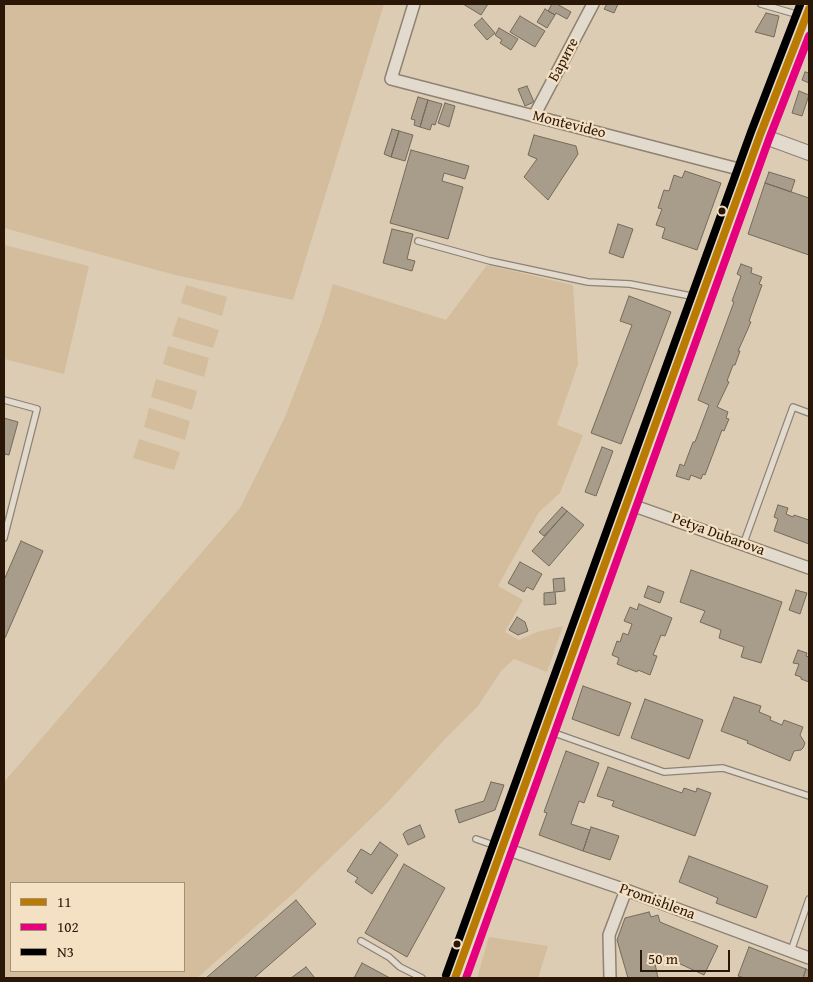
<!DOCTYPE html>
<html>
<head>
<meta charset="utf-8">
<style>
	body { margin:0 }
	#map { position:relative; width:813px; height:982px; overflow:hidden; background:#dcccb4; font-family:"Gentium Book Plus",serif }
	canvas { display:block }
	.frame { position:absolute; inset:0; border:5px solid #2b1708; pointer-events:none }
	.legend { position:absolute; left:10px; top:882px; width:175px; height:90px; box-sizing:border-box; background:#f4e0c3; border:1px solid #a49078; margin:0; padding:6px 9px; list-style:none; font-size:15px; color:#2b1708 }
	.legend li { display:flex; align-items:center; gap:10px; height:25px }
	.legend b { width:25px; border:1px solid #a49078 }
	.scale { position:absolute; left:640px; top:950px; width:90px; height:22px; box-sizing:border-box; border:2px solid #2b1708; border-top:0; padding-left:6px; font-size:15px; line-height:18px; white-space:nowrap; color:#2b1708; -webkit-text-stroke:4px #f4e0c3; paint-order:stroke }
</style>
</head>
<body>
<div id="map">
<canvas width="813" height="982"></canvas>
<div class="frame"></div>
<ul class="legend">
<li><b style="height:6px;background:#ba7b02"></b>11</li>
<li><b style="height:6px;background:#e5007d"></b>102</li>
<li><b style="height:6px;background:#000"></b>N3</li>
</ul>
<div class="scale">50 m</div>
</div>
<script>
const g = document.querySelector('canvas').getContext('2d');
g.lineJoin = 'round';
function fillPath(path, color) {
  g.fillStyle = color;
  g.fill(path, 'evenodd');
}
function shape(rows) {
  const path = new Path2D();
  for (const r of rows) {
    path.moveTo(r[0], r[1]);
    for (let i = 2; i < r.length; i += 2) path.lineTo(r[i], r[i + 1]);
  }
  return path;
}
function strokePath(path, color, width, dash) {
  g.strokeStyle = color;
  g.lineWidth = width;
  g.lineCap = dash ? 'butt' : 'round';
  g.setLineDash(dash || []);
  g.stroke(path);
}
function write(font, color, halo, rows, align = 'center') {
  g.font = font + ' "Gentium Book Plus",serif';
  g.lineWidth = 4.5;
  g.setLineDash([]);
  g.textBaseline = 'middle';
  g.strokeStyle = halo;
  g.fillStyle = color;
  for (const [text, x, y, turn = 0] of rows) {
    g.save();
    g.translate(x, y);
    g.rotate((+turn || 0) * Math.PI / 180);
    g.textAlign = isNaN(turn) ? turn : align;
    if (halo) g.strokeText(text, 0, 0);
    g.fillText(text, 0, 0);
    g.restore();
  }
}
fillPath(shape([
	[4,4,384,4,293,300,175,275,4,228],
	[4,245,89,266,64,374,4,359],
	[487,265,573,285,578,364,557,425,583,435,560,493,539,512,498,586,523,600,505,632,519,640,537,632,563,626,547,672,514,659,501,671,478,706,446,738,386,804,295,892,197,978,4,978,4,782,240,508,285,417,322,321,333,284,446,320],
	[11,883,184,883,184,971,11,971],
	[186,285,227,297,222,316,181,303],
	[178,317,219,330,213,348,172,336],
	[168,346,209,358,204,377,163,364],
	[156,379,197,391,192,410,151,397],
	[149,408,190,421,185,440,144,427],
	[139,439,180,452,174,470,133,458],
	[489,937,548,946,538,978,477,978]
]), '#d4bd9c');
const building = shape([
	[463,4,488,4,481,15,463,4],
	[552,4,557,4,571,12,567,19,556,13,555,15,548,11,552,4],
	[607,4,618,4,614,13,604,9,607,4],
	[545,9,555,15,547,28,537,22,545,9],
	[766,13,779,16,774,37,755,32,766,13],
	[520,16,545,31,535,47,510,32,520,16],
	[482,18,495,33,487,40,474,25,482,18],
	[499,28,518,39,511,50,500,43,502,40,495,35,499,28],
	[805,72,809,73,809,83,802,80,805,72],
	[527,86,534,102,525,106,518,89,527,86],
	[799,91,809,95,802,116,792,113,799,91],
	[418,97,428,100,420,127,414,125,415,120,411,119,418,97],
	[428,100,442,104,435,125,432,124,430,130,420,127,428,100],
	[445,103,455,106,449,127,438,123,445,103],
	[392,129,399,131,391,157,384,154,392,129],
	[399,131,413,135,405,161,391,157,399,131],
	[534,135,576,146,578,154,548,200,524,177,537,159,528,155,534,135],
	[411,150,469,166,465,179,444,173,442,181,463,187,448,239,390,223,411,150],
	[685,171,721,183,697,250,662,238,665,228,656,225,662,209,658,208,664,190,669,191,674,175,682,178,685,171],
	[769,172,795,180,791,192,765,183,769,172],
	[765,183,809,198,809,255,748,234,765,183],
	[618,224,633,229,623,258,609,253,618,224],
	[392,229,413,234,407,259,415,261,412,271,383,263,392,229],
	[741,264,752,268,751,273,762,277,759,284,762,285,749,321,751,322,738,351,740,351,735,365,733,365,727,381,729,382,717,407,728,412,726,418,729,419,724,431,722,430,705,475,703,474,701,479,691,475,689,480,676,476,680,464,684,466,693,442,695,442,709,405,698,400,734,302,732,301,741,276,737,274,741,264],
	[629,296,671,312,621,444,591,433,632,325,620,321,629,296],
	[4,418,18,422,9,455,4,454,4,418],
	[602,447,613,451,596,496,585,492,602,447],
	[778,505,788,508,786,514,793,517,794,515,809,520,809,544,774,531,778,519,774,517,778,505],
	[562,507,567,511,544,536,539,532,562,507],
	[567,511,584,525,549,566,532,551,567,511],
	[21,541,43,551,5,638,4,637,4,580,21,541],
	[520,562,542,574,533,590,527,587,524,592,508,583,520,562],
	[691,570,782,602,761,663,741,657,744,647,719,638,721,630,700,622,705,611,680,602,691,570],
	[564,578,565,591,555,592,556,604,544,605,544,593,554,592,553,579,564,578],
	[648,586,664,592,660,603,644,597,648,586],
	[796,590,807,593,800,614,789,610,796,590],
	[639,604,672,618,665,636,661,635,653,655,657,656,650,675,638,670,637,672,617,664,619,658,612,655,617,641,620,642,623,633,628,635,632,624,624,621,630,607,637,610,639,604],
	[517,617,525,622,528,631,518,635,509,630,517,617],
	[798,650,807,653,806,656,809,657,809,682,801,679,801,677,795,675,799,664,793,663,798,650],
	[583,686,631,703,619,736,572,719,583,686],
	[734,697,761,706,759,712,771,717,770,720,782,725,784,720,803,727,800,735,805,743,803,748,801,750,794,751,790,761,747,743,748,741,721,731,734,697],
	[645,699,703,720,689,759,631,738,645,699],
	[566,751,599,763,584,803,579,801,571,824,590,830,583,851,539,835,547,813,544,812,566,751],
	[608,767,682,793,684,788,696,792,697,788,711,793,695,836,612,806,614,801,597,796,608,767],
	[491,782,504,785,495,810,459,823,455,810,484,801,491,782],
	[420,825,425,837,408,845,403,834,406,831,420,825],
	[591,827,619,836,610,860,583,851,591,827],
	[380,842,398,855,372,894,355,882,358,878,347,871,361,849,371,855,380,842],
	[689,856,768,886,756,918,716,903,718,898,679,882,689,856],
	[404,864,445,888,407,957,365,933,404,864],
	[296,900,316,924,254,978,206,978,296,900],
	[649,912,651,917,658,915,660,922,718,946,704,975,663,956,654,959,658,978,628,978,617,940,625,918,649,912],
	[749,947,806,969,803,978,745,978,738,976,749,947],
	[362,963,390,978,354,978,362,963],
	[306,967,315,978,291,978,306,967],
	[806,969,809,971,809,978,803,978,806,969]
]);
fillPath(building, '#a89c8b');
strokePath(building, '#756a5b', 1);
const service = shape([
	[761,4,806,17],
	[418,241,490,261,588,282,630,284,701,298],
	[4,400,37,409,4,538],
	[743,545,793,407,809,413],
	[546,730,664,772,723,768,809,796],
	[476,839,502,848],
	[361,941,389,957,400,967,422,978],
	[791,951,809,899]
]);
const minor = shape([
	[414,4,391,79,746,171],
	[534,116,593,4],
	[626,503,809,568],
	[503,848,626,890,809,958],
	[610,978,609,935,626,890]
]);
const tertiary = shape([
	[760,135,809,153],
	[455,978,760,135,809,9]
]);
strokePath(service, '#8d8273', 8);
strokePath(minor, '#8d8273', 14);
strokePath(tertiary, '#8d8273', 16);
strokePath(service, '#e3dace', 5.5);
strokePath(minor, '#e3dace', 11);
strokePath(tertiary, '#e3dace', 14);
strokePath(shape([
	[455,978,760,135,809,9]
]), '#ba7b02', 8);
strokePath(shape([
	[466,978,769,139,809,36]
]), '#e5007d', 8);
strokePath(shape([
	[446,975,751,132,800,5]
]), '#000', 8);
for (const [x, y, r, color] of [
	[722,211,4.5,"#2b1708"],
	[457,944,4.5,"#2b1708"]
]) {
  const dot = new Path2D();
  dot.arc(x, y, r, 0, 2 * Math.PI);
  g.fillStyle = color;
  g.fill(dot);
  strokePath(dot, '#f4e0c3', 2);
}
write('15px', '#2b1708', '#f4e0c3', [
	["Барите",564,60,-62],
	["Montevideo",569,125,14],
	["Petya Dubarova",718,535,20],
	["Promishlena",657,902,20]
]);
</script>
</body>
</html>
